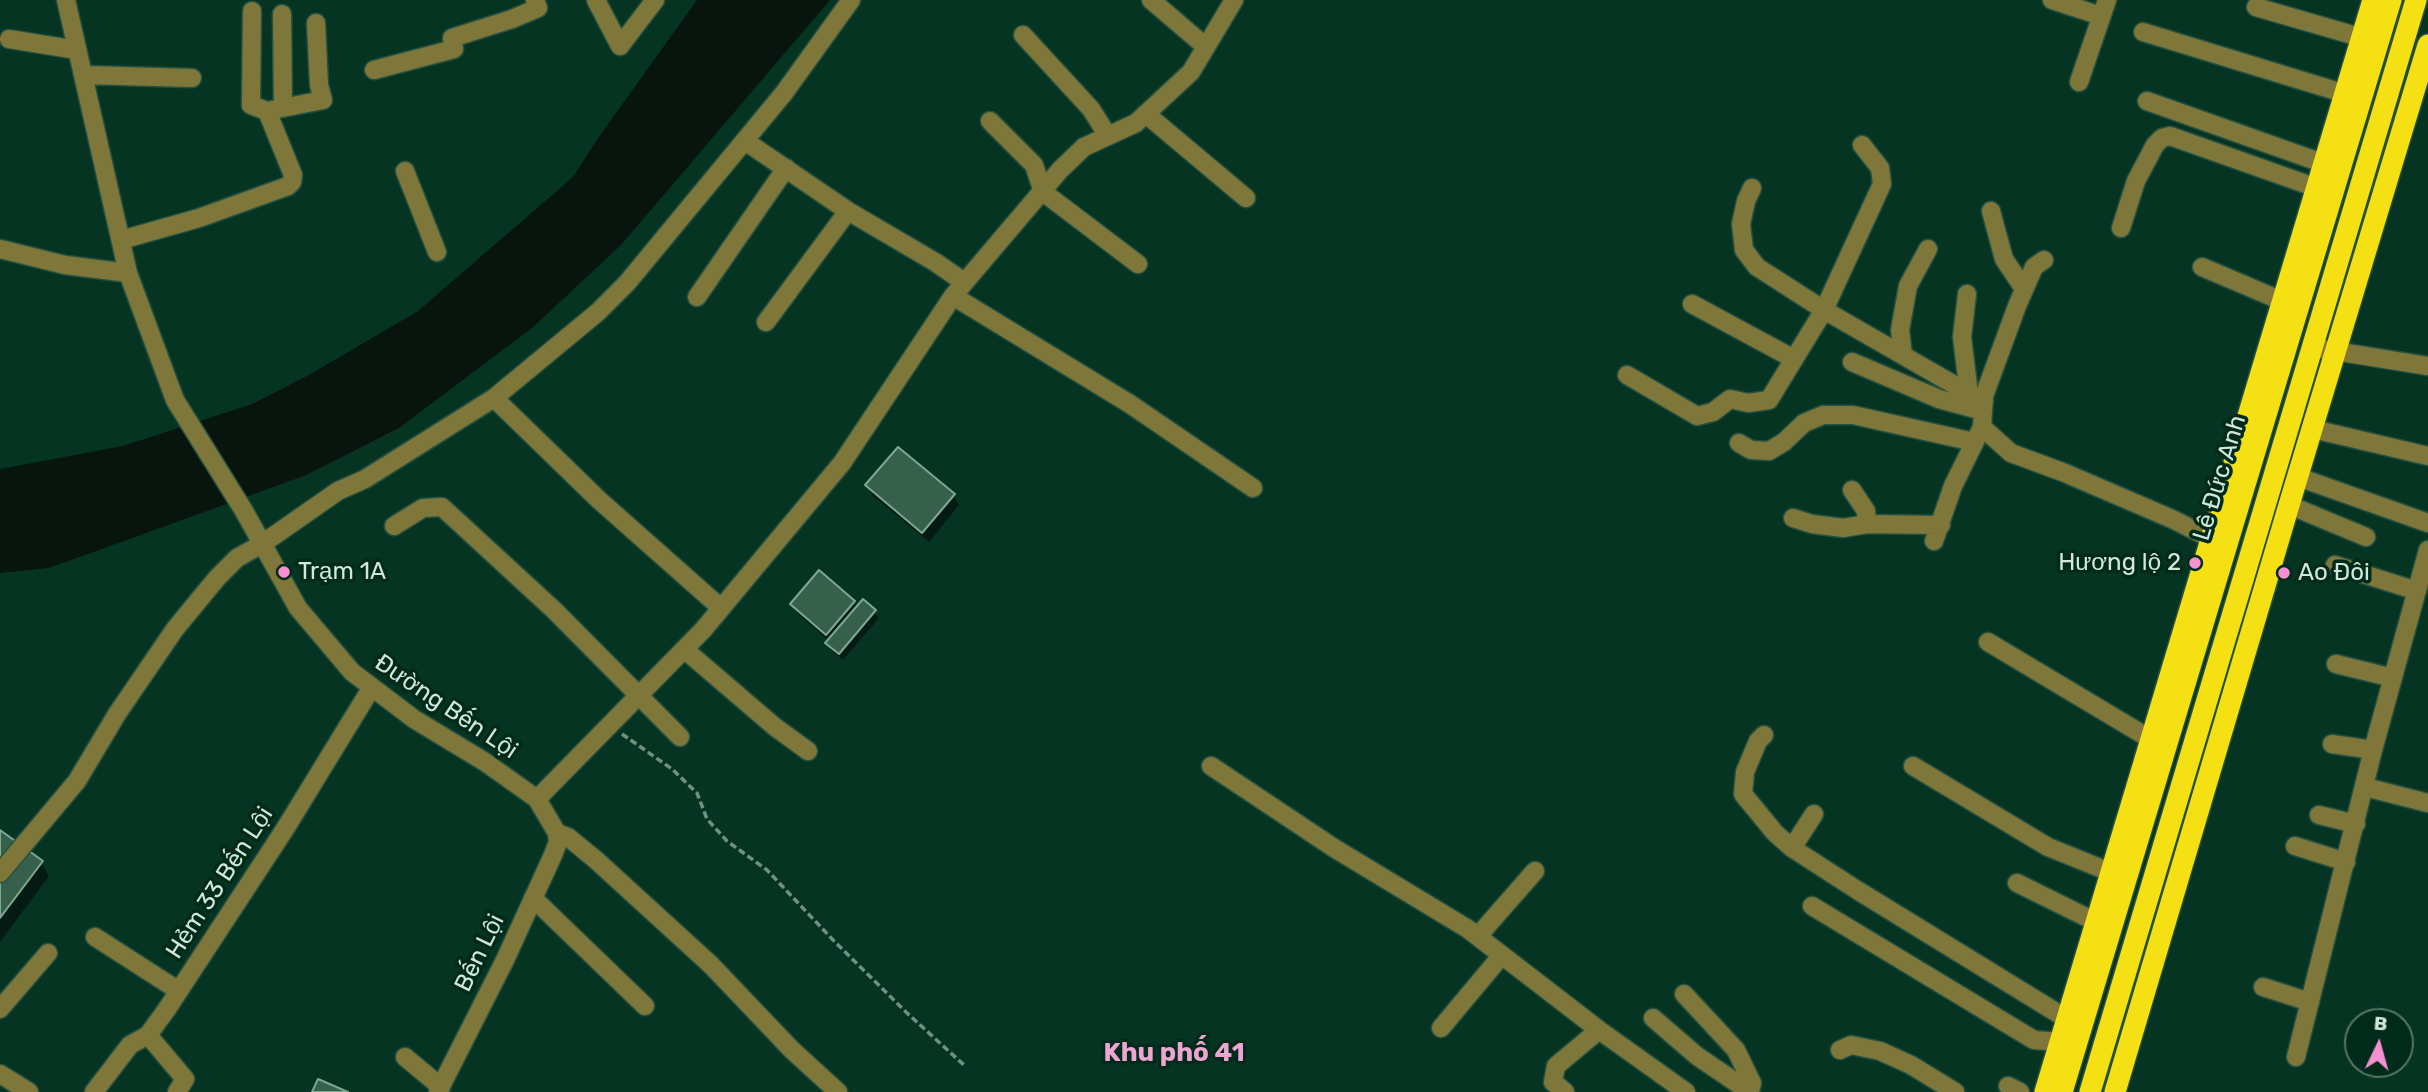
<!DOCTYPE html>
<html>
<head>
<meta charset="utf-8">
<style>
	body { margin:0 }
	#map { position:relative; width:2428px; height:1092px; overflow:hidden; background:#063423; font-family:Rubik,sans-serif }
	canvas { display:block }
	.north { position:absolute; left:2344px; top:1008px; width:70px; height:70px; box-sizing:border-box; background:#002a19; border:2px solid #547667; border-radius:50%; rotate:5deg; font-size:19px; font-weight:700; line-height:28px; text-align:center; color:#d1e7db }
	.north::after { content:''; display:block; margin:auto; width:24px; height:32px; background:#f690d0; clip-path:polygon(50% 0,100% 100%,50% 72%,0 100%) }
</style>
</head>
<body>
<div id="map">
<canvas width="2428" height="1092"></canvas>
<div class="north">B</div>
</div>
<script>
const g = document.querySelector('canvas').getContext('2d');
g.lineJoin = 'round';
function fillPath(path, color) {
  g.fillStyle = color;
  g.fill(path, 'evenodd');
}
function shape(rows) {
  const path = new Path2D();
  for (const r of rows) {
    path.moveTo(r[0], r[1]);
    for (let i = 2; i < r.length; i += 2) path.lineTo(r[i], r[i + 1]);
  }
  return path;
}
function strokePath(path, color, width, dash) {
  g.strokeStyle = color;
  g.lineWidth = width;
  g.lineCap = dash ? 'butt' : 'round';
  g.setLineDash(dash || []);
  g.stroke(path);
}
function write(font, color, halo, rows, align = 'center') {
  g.font = font + ' Rubik,sans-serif';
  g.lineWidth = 7;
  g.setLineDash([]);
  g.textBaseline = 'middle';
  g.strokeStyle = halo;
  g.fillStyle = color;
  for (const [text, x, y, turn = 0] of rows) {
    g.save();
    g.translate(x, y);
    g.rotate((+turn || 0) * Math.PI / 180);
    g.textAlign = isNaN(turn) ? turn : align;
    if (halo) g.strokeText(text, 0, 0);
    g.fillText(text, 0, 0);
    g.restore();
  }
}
fillPath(shape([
	[697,0,830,0,621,245,532,328,399,428,304,476,49,568,0,573,0,469,123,446,252,404,309,375,418,311,573,177,598,138]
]), '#07150e');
fillPath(shape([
	[867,486,954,495,959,505,929,542,873,496],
	[863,601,879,618,843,660,831,650,827,643,829,641,798,614,792,604,854,602,857,608],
	[0,832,41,862,49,876,0,942]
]), '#0007');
const building = shape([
	[898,447,955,494,922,533,865,485,898,447],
	[819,570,855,601,826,635,790,604,819,570],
	[863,599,876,610,839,654,825,643,863,599],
	[0,830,43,861,0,918,0,830],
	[318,1079,348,1092,312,1092,318,1079]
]);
fillPath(building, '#36604c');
strokePath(building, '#7ca891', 2);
const minor = shape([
	[66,0,128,273,175,400,244,511,298,608,352,672,414,719,485,762,537,799,557,833,558,842,553,855,505,960,438,1092],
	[596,0,620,46,655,0],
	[1151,0,1206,47],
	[2052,0,2101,16],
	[2256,7,2363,38],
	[252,11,251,105,267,111,323,100,319,85,316,23],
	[282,14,283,108],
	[2143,32,2346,94],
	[1023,35,1091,109,1108,136],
	[9,39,77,50],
	[374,70,454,49,452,38,512,19,538,8,535,0],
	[85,75,192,78],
	[2079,82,2107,0],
	[2147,101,2325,164],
	[1146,114,1246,198],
	[990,121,1034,165,1043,192,1138,264],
	[745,141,848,211,935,262,964,282],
	[405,171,437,252],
	[1752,188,1746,201,1741,224,1744,250,1757,267,1824,310,1984,402],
	[1991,211,2004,259,2024,289],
	[2121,228,2136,181,2155,145,2162,138,2170,136,2317,188],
	[121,240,199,218,288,186,292,182,293,175,267,111],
	[0,249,65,265,128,273],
	[2202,267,2282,301],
	[1967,294,1962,337,1969,394],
	[953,296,1130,404,1253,488],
	[697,297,786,168],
	[1692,304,1794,359],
	[766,322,848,211],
	[2322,349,2428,366],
	[1903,355,1900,330,1908,286,1928,249],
	[1852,362,1939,399,1983,411],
	[1627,375,1697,416,1713,412,1730,399,1748,403,1769,400,1824,310,1882,184,1880,168,1862,145],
	[494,398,599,500,721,608],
	[1982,427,2011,453,2065,473,2172,519,2222,544],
	[2313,429,2428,456],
	[1739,443,1751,450,1769,451,1784,442,1804,423,1823,415,1853,415,1974,442],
	[2298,477,2428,523],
	[1852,490,1866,511,1867,524],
	[2289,505,2366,537],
	[1793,518,1812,524,1843,528,1867,524,1941,525],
	[394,526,423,508,442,507,554,610,680,737],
	[1934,541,1953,486,1982,427,1984,396,2017,306,2034,267,2044,260],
	[2335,565,2417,591],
	[1988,642,2152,740],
	[684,649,775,727,808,751],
	[2336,664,2393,678],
	[1764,735,1758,741,1745,772,1743,794,1775,833,1792,848,1857,890,2067,1019],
	[2332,744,2373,750],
	[1211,766,1334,848,1468,929,1599,1030,1686,1092],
	[1913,766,2048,847,2110,872],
	[2365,787,2428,803],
	[537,799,703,630,842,463,953,296,1060,170,1084,147,1136,123,1191,72,1234,0],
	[2319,815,2356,824],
	[557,833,568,837,596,860,711,965,792,1050,838,1092],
	[2295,846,2346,862],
	[1792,848,1814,814],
	[0,873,77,781,117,714,175,629,217,578,237,558,262,544,338,491,365,479,494,398,598,312,627,283,784,93,851,0],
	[2017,883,2096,922],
	[533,898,645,1006],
	[1812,906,2034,1040,2061,1042],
	[1478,936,1535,871],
	[95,937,179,991],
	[2263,987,2310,1002],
	[1684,994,1736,1050,1752,1083,1750,1092],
	[0,1009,48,953],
	[1653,1018,1697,1056,1750,1092],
	[1441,1028,1502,955],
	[148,1035,185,1079,177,1092],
	[1840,1050,1851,1045,1880,1051,1911,1065,1955,1092],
	[405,1057,441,1087],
	[2296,1057,2373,750,2428,550],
	[0,1074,29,1092],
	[2008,1086,2020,1092],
	[94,1092,130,1045,148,1035,167,1009,285,829,372,687],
	[1565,1092,1553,1082,1556,1066,1599,1030]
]);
const highway = shape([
	[2045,1092,2373,0],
	[2062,1092,2391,0],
	[2090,1092,2416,0],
	[2115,1092,2289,505,2428,45]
]);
strokePath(minor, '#265140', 21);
strokePath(highway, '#265140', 24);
strokePath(shape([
	[622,734,672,769,697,793,707,819,727,841,767,870,834,941,907,1013,964,1065]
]), '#6f9082', 3.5, [7, 3.5]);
strokePath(minor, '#7f7739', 18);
strokePath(highway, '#f5e013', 21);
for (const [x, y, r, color] of [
	[2195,563,7,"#f690d0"],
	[284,572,7,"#f690d0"],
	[2284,573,7,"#f690d0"]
]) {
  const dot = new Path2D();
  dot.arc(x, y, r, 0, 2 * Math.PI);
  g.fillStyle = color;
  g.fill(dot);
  strokePath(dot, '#002a19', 2.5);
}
write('24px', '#d1e7db', '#002a19', [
	["Lê Đức Anh",2220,478,-73],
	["Đường Bến Lội",446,707,34],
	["Hẻm 33 Bến Lội",220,883,-57],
	["Bến Lội",480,953,-64]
]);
write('24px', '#d1e7db', '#002a19', [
	["Hương lộ 2",2181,563,"right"],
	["Trạm 1A",298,572],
	["Ao Đôi",2298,573]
], 'left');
write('bold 26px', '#eda5d1', '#002a19', [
	["Khu phố 41",1174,1053]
]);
</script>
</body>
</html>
